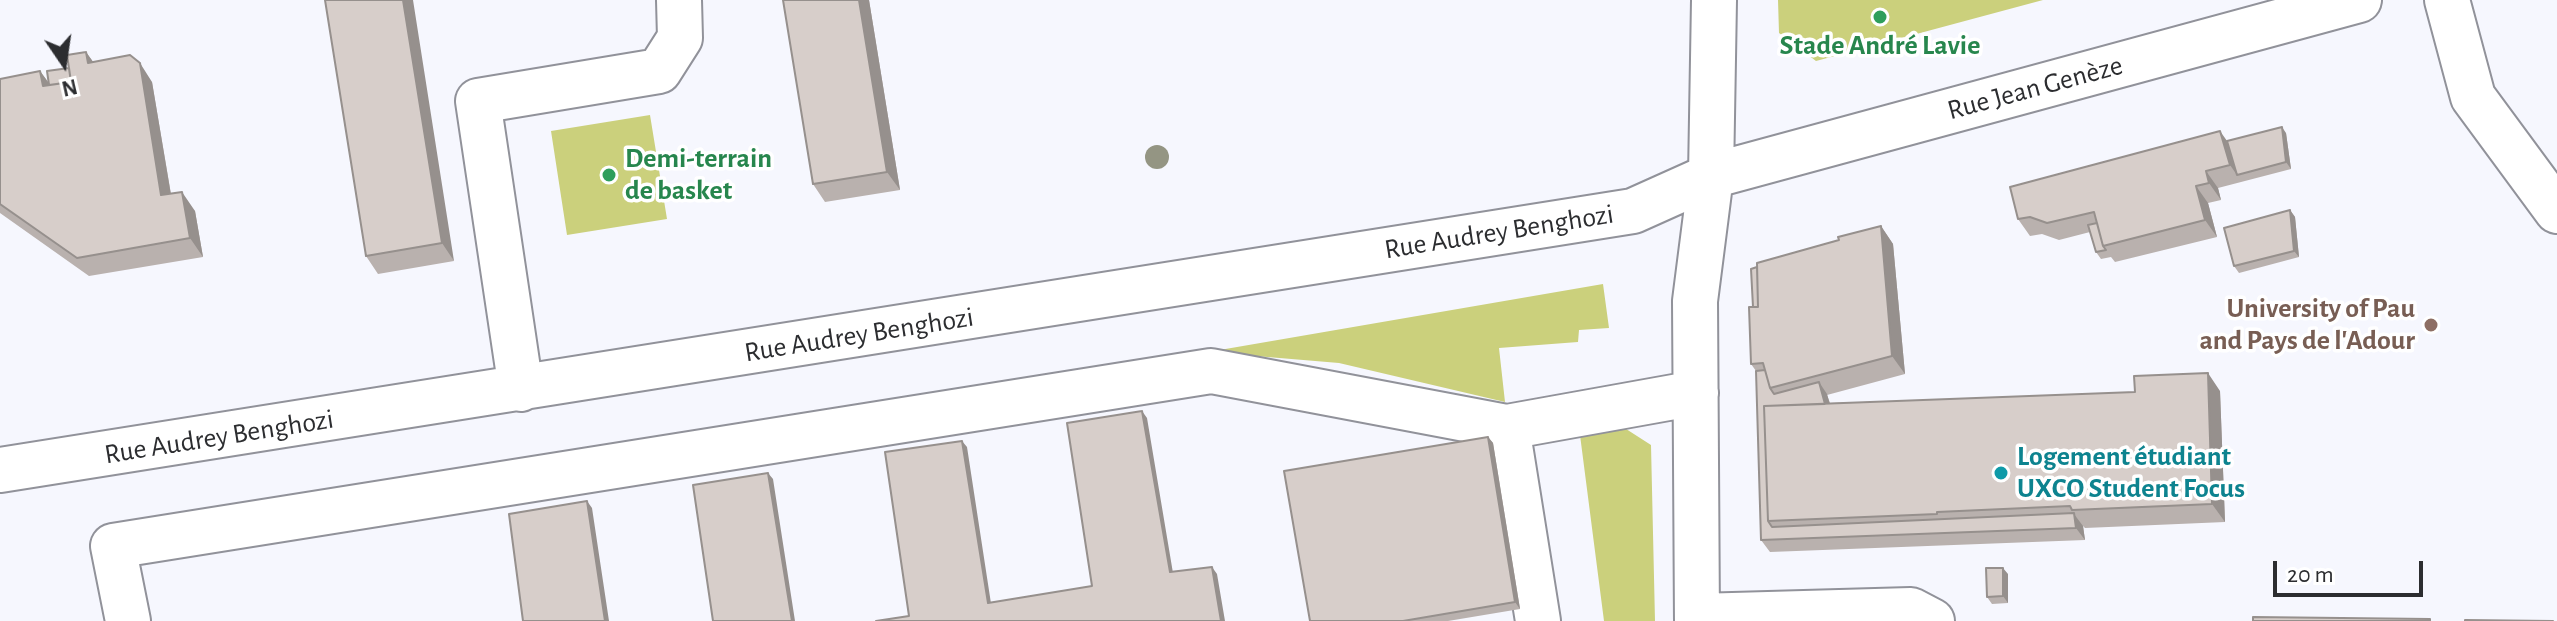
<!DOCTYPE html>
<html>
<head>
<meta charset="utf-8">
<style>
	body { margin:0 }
	#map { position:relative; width:2557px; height:621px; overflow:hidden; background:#f6f7fe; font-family:"Alegreya Sans",sans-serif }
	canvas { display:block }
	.north { position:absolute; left:24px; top:24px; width:80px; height:80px; -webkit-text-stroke:6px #fff; paint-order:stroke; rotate:167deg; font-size:22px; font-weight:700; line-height:32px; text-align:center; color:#2c2d30 }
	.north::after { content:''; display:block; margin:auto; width:28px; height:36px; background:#2c2d30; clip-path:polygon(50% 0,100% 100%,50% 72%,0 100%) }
	.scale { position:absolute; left:2273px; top:561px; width:150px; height:36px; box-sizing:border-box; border:4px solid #2c2d30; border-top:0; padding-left:10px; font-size:24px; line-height:28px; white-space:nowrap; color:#2c2d30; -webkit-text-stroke:6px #fff; paint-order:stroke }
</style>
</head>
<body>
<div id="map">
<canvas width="2557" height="621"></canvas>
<div class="north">N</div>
<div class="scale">20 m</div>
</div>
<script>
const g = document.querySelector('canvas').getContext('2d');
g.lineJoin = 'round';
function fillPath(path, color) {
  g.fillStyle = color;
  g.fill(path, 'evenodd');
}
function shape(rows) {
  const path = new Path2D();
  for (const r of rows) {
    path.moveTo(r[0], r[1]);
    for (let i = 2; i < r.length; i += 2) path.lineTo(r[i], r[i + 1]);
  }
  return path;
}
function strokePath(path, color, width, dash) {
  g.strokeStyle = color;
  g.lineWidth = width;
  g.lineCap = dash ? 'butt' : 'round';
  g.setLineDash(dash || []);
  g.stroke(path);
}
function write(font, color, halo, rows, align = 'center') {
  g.font = font + ' "Alegreya Sans",sans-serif';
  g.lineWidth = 7;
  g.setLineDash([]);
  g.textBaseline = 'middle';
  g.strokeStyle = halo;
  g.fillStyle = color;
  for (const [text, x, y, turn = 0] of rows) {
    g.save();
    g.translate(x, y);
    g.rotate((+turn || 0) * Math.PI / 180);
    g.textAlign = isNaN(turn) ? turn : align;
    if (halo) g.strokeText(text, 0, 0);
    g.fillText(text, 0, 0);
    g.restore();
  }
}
fillPath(shape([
	[1778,0,2043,0,1816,61,1779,33],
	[650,115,667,219,567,235,551,131],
	[1603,284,1609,328,1579,330,1578,342,1499,348,1505,402,1339,363,1208,352],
	[1623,427,1651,445,1655,621,1604,621,1580,435]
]), '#cbd07c');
const minor = shape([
	[2447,0,2473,97,2557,211],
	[521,389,478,101,659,71,680,38,679,0],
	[1507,427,1696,393],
	[0,470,1633,211,1711,176,2359,0],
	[1697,616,1911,610,1932,621],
	[128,621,113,546,1211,371,1507,427,1538,621],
	[1697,621,1695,301,1711,176,1714,0]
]);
strokePath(minor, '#91929a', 48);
strokePath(minor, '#fff', 44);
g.fillStyle = '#949583';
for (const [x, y] of [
	[1157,157]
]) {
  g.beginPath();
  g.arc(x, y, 12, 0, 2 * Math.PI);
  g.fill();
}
fillPath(shape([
	[325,0,454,261,378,274,366,256],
	[783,0,869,0,900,190,825,202,813,184],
	[86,52,93,62,152,82,171,194,195,211,203,257,89,276,0,213,0,79,40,71,49,83,69,68],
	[2286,133,2291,169,2218,188,2221,200,2208,203,2217,237,2115,262,2111,257,2101,259,2096,252,2090,232,2059,240,2042,234,2030,236,2018,219,2227,141],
	[2290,210,2295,217,2299,257,2239,273,2234,266],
	[1881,226,1893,244,1905,374,1827,395,1830,403,2220,391,2225,522,2085,528,2083,526,2085,540,1770,552,1761,540,1756,371,1751,364,1753,307,1839,240],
	[1488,437,1493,443,1520,609,1448,621,1310,621],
	[2008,574,2008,603,1992,604,1987,597]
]), '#b9b1ae');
fillPath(shape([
	[403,0,413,0,454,261,442,243],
	[859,0,869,0,900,190,887,172],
	[86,52,99,70,88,63],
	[140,63,152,82,174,213,161,195],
	[40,71,53,89,43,86],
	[2282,127,2286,133,2291,169,2286,162],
	[2220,131,2232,148,2237,175,2230,165],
	[2206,171,2218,188,2221,200,2209,183],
	[2196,186,2208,203,2217,237,2205,220],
	[182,192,195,211,203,257,190,238],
	[2290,210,2295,217,2299,257,2294,251],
	[1881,226,1893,244,1905,374,1892,356],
	[2208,373,2220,391,2225,522,2212,504],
	[1819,382,1827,394,1835,422,1827,410],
	[1142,411,1147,418,1174,579,1170,572],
	[1488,437,1493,443,1520,609,1515,602],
	[962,441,967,447,992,610,988,603],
	[768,473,773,479,795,621,792,621],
	[587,501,592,508,609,621,605,621],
	[2074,514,2083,526,2085,540,2076,528],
	[1212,567,1217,574,1225,621,1221,621],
	[2003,568,2008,574,2008,603,2003,596]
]), '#96908d');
const building = shape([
	[325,0,403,0,442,243,366,256,325,0],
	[783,0,859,0,887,172,813,184,783,0],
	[86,52,88,63,130,55,140,63,161,195,182,192,190,238,77,258,0,204,0,79,40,71,43,86,71,82,67,55,86,52],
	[69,68,71,82,49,85,47,71,69,68],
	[2282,127,2286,162,2237,175,2227,141,2282,127],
	[2220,131,2230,165,2206,171,2209,183,2196,186,2205,220,2103,246,2094,212,2047,223,2030,217,2018,219,2010,187,2220,131],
	[2290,210,2294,251,2234,266,2224,228,2290,210],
	[2097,223,2103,246,2106,250,2096,252,2088,225,2097,223],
	[1881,226,1892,356,1770,388,1763,363,1751,364,1749,307,1758,307,1757,263,1839,240,1838,237,1881,226],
	[1757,267,1758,307,1753,307,1751,269,1757,267],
	[1765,370,1770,388,1774,394,1819,382,1825,404,1764,406,1768,521,1772,527,2074,513,2076,528,1761,540,1756,371,1765,370],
	[2208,373,2212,504,2072,510,2070,506,1937,512,1937,514,1768,521,1764,406,2135,392,2134,376,2208,373],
	[1142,411,1170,572,1212,567,1221,621,876,621,909,616,885,452,962,441,988,603,1092,586,1067,423,1142,411],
	[1488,437,1515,602,1403,621,1310,621,1284,471,1488,437],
	[768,473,792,621,713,621,693,485,768,473],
	[587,501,605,621,523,621,509,514,587,501],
	[1986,568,2003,568,2003,596,1987,597,1986,568],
	[2253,617,2430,619,2430,621,2253,621,2253,617],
	[2465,620,2553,621,2465,621,2465,620]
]);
fillPath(building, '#d7ceca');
strokePath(building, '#96908d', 2);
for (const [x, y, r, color] of [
	[1880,17,8,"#2e9e5b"],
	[609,175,8,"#2e9e5b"],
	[2431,325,8,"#8d6e63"],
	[2001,473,8,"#0f9aa8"]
]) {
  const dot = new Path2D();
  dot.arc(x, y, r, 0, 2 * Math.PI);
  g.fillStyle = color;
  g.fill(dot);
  strokePath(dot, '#fff', 3);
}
write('bold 28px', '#27864d', '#fff', [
	["Stade André Lavie",1880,46],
	["Demi-terrain",625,159,"left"],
	["de basket",625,191,"left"]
]);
write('28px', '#2c2d30', '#fff', [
	["Rue Jean Genèze",2035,88,-15],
	["Rue Audrey Benghozi",1499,232,-9],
	["Rue Audrey Benghozi",859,335,-9],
	["Rue Audrey Benghozi",219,437,-9]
]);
write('bold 28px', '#785e54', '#fff', [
	["University of Pau",2415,309],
	["and Pays de l'Adour",2415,341]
], 'right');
write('bold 28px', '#0d838f', '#fff', [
	["Logement étudiant",2017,457],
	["UXCO Student Focus",2017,489]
], 'left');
</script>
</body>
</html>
